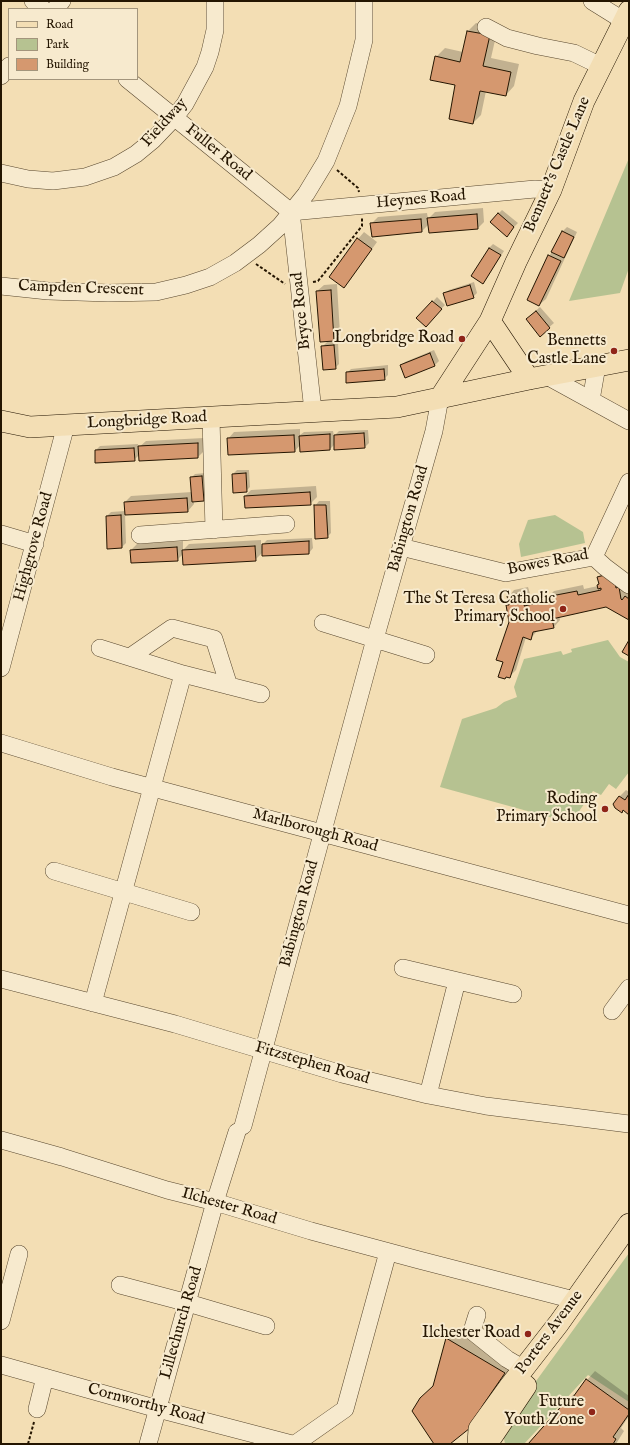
<!DOCTYPE html>
<html>
<head>
<meta charset="utf-8">
<style>
	body { margin:0 }
	#map { position:relative; width:630px; height:1445px; overflow:hidden; background:#f3deb4; font-family:"IM FELL English",serif }
	canvas { display:block }
	.frame { position:absolute; inset:0; border:2px solid #241501; pointer-events:none }
	.legend { position:absolute; left:8px; top:8px; width:130px; height:72px; box-sizing:border-box; background:#f7eace; border:1px solid #a3957c; margin:0; padding:5px 7px; list-style:none; font-size:12px; color:#241501 }
	.legend li { display:flex; align-items:center; gap:8px; height:20px }
	.legend b { width:20px; border:1px solid #a3957c }
</style>
</head>
<body>
<div id="map">
<canvas width="630" height="1445"></canvas>
<div class="frame"></div>
<ul class="legend">
<li><b style="height:5px;background:#f3deb4"></b>Road</li>
<li><b style="height:11px;background:#b6c291"></b>Park</li>
<li><b style="height:11px;background:#d5986f"></b>Building</li>
</ul>
</div>
<script>
const g = document.querySelector('canvas').getContext('2d');
g.lineJoin = 'round';
function fillPath(path, color) {
  g.fillStyle = color;
  g.fill(path, 'evenodd');
}
function shape(rows) {
  const path = new Path2D();
  for (const r of rows) {
    path.moveTo(r[0], r[1]);
    for (let i = 2; i < r.length; i += 2) path.lineTo(r[i], r[i + 1]);
  }
  return path;
}
function strokePath(path, color, width, dash) {
  g.strokeStyle = color;
  g.lineWidth = width;
  g.lineCap = dash ? 'butt' : 'round';
  g.setLineDash(dash || []);
  g.stroke(path);
}
function write(font, color, halo, rows, align = 'center') {
  g.font = font + ' "IM FELL English",serif';
  g.lineWidth = 4;
  g.setLineDash([]);
  g.textBaseline = 'middle';
  g.strokeStyle = halo;
  g.fillStyle = color;
  for (const [text, x, y, turn = 0] of rows) {
    g.save();
    g.translate(x, y);
    g.rotate((+turn || 0) * Math.PI / 180);
    g.textAlign = isNaN(turn) ? turn : align;
    if (halo) g.strokeText(text, 0, 0);
    g.fillText(text, 0, 0);
    g.restore();
  }
}
fillPath(shape([
	[629,158,629,268,620,293,569,301],
	[555,515,583,532,585,543,521,557,519,544,528,520],
	[608,640,620,657,629,662,629,772,616,789,609,784,601,795,593,791,571,823,440,787,462,719,496,708,504,702,517,697,514,687,524,659,561,651,563,655,572,652,571,649],
	[629,1253,629,1402,588,1375,524,1444,505,1444,502,1428]
]), '#b6c291');
fillPath(shape([
	[476,23,498,27,491,58,519,64,514,86,506,95,486,91,481,115,473,123,457,85,436,57,445,48,463,52,468,31],
	[483,208,484,222,478,228,429,224,422,231,372,236,371,224,378,217,427,213,428,219,435,212],
	[502,210,518,223,510,231,498,214],
	[567,227,577,232,546,299,539,305,549,256,552,252,563,231],
	[364,232,377,242,350,280,344,286,330,277,358,239],
	[493,244,504,251,487,278,483,283,472,276,489,248],
	[474,282,477,293,473,297,445,294,449,290],
	[337,284,340,334,332,342,338,342,339,364,335,368,322,347,328,341,317,291,324,285],
	[437,297,445,305,426,325,418,318],
	[540,307,554,323,540,335,531,315],
	[434,350,439,361,435,365,405,377,401,366,405,362],
	[388,365,388,375,384,379,347,373,351,369],
	[300,429,300,435,304,432,333,431,334,436,339,431,368,430,369,443,365,447,335,444,330,449,300,445,295,451,228,439,234,432],
	[204,438,204,451,198,457,140,454,134,460,96,450,100,446,138,444,138,448,146,441],
	[237,470,249,470,250,487,246,491,233,474],
	[206,473,208,496,204,500,194,501,194,504,188,511,125,514,126,543,122,547,108,548,107,516,111,512,125,511,125,502,131,496,192,492,191,478,195,474],
	[316,486,317,497,310,504,245,496,251,490],
	[319,501,330,501,331,533,327,537,315,506],
	[312,538,313,548,309,553,263,552,255,560,183,554,177,560,131,550,137,544,183,541,183,550,189,544,261,540,261,546,267,540],
	[605,571,629,593,629,619,607,606,559,616,560,620,554,627,538,630,531,638,526,637,516,670,509,677,507,676,505,678,504,661,510,622,507,606,509,603,508,597,514,590,528,587,531,597,529,600,548,597,554,591,583,585,584,589,598,586,600,583,598,577],
	[626,790,629,792,629,813,620,796],
	[456,1330,513,1364,491,1395,478,1418,449,1444,435,1444,435,1385,447,1338],
	[595,1371,629,1396,629,1416,621,1428,624,1431,616,1444,529,1444,565,1403,574,1394,575,1396,587,1380]
]), '#0003');
const building = shape([
	[467,31,490,35,483,66,511,72,506,96,480,91,473,124,449,119,455,85,430,80,435,56,460,62,467,31],
	[498,213,514,227,507,237,490,222,498,213],
	[477,214,478,229,429,233,427,218,477,214],
	[421,219,422,232,372,237,370,223,421,219],
	[562,231,574,237,564,258,551,252,562,231],
	[357,238,372,249,344,288,329,277,357,238],
	[489,248,501,255,483,284,471,276,489,248],
	[548,255,561,261,539,306,527,300,548,255],
	[470,285,474,298,447,306,443,293,470,285],
	[331,290,334,341,320,342,316,291,331,290],
	[432,301,442,309,426,327,416,318,432,301],
	[536,311,550,328,540,337,526,319,536,311],
	[334,345,336,369,323,370,321,346,334,345],
	[430,353,435,366,405,378,400,365,430,353],
	[384,369,385,380,346,383,346,372,384,369],
	[364,433,365,448,334,450,334,435,364,433],
	[330,434,330,450,300,452,299,436,330,434],
	[294,435,295,452,228,455,227,438,294,435],
	[198,443,198,458,139,461,138,446,198,443],
	[134,448,135,461,95,463,95,450,134,448],
	[246,473,247,492,233,493,232,474,246,473],
	[202,476,204,501,192,502,190,477,202,476],
	[310,492,311,505,245,508,244,496,310,492],
	[187,498,188,512,125,515,124,502,187,498],
	[314,505,326,505,328,538,315,539,314,505],
	[121,515,122,548,107,549,106,516,121,515],
	[309,541,309,554,262,556,262,544,309,541],
	[255,546,256,561,183,565,182,550,255,546],
	[177,547,178,561,131,563,130,550,177,547],
	[613,573,616,588,619,587,621,599,622,600,625,596,629,599,629,620,606,607,552,619,554,628,533,632,531,640,523,637,510,678,506,677,505,679,498,677,503,662,496,660,509,622,506,605,509,605,507,596,522,593,525,604,524,606,547,601,546,597,577,591,578,595,601,590,601,588,598,589,597,585,599,584,597,577,613,573],
	[629,640,629,656,622,652,629,640],
	[629,794,629,815,623,810,622,813,615,808,613,804,619,796,625,800,629,794],
	[446,1338,505,1373,483,1405,470,1428,450,1444,434,1444,412,1411,420,1398,433,1386,446,1338],
	[586,1379,629,1410,629,1414,613,1437,616,1439,613,1444,528,1444,565,1402,568,1404,586,1379]
]);
fillPath(building, '#d5986f');
strokePath(building, '#241501', 1);
const minor = shape([
	[33,1,43,9],
	[592,1,629,24],
	[55,9,62,1],
	[486,27,507,38,538,46,574,53,601,66],
	[1,76,9,66],
	[127,79,291,212],
	[1,173,28,179,53,181,85,177,114,167,136,154,153,140,174,118,185,104,205,67,210,52,215,30,215,1],
	[291,212,535,189,551,190],
	[291,212,313,411],
	[1,286,48,291,108,293,156,292,186,285,210,277,235,263,259,245,280,226,306,194,326,161,348,106,364,40,364,1],
	[547,376,629,421],
	[591,400,597,366],
	[211,418,214,530],
	[1,534,35,544],
	[140,535,286,524],
	[401,547,506,573,594,557,629,482],
	[594,557,605,567,629,585],
	[323,623,426,655],
	[100,648,183,674,261,694],
	[130,657,172,628,214,639,229,686],
	[1,668,66,425],
	[1,743,112,777,629,915],
	[54,871,191,912],
	[403,968,513,994],
	[1,979,175,1024,342,1074,428,1095,486,1106,629,1124],
	[93,1003,183,674],
	[612,1011,629,988],
	[428,1095,457,981],
	[243,1126,375,639,434,431,440,398],
	[1,1140,62,1157,167,1190,215,1202,311,1231,419,1260,574,1300],
	[120,1285,188,1303,266,1326],
	[477,1315,472,1331,507,1359,524,1369],
	[1,1321,19,1254],
	[1,1365,158,1409,292,1444],
	[37,1409,45,1377],
	[148,1444,215,1202,237,1132],
	[295,1444,345,1409,388,1252]
]);
const major = shape([
	[490,321,529,379],
	[440,398,490,321,516,262,551,190,584,101,629,11],
	[1,421,30,427,66,425,397,407,529,379,629,360],
	[478,1444,479,1429,510,1386,559,1323,629,1224],
	[482,1444,491,1438,526,1386]
]);
strokePath(minor, '#58472e', 18);
strokePath(major, '#241501', 22);
strokePath(shape([
	[337,170,358,188,359,192],
	[256,264,285,284],
	[313,282,318,281,362,226,362,218],
	[28,1444,34,1422]
]), '#241501', 2, [3, 2]);
strokePath(minor, '#f7eace', 17);
strokePath(major, '#f3deb4', 21);
for (const [x, y, r, color] of [
	[462,339,4,"#8f2418"],
	[614,351,4,"#8f2418"],
	[563,609,4,"#8f2418"],
	[605,809,4,"#8f2418"],
	[528,1334,4,"#8f2418"],
	[592,1412,4,"#8f2418"]
]) {
  const dot = new Path2D();
  dot.arc(x, y, r, 0, 2 * Math.PI);
  g.fillStyle = color;
  g.fill(dot);
  strokePath(dot, '#f7eace', 1.5);
}
write('16px', '#241501', '#f7eace', [
	["Fieldway",165,123,-48],
	["Fuller Road",218,153,39],
	["Bennett's Castle Lane",558,165,-67],
	["Heynes Road",421,200,-5],
	["Campden Crescent",81,289,2],
	["Bryce Road",302,311,-96],
	["Longbridge Road",147,421,-3],
	["Babington Road",409,519,-74],
	["Highgrove Road",34,547,-75],
	["Bowes Road",548,563,-11],
	["Marlborough Road",315,831,15],
	["Babington Road",300,914,-75],
	["Fitzstephen Road",312,1064,16],
	["Ilchester Road",229,1207,16],
	["Lillechurch Road",182,1323,-74],
	["Porters Avenue",550,1333,-53],
	["Cornworthy Road",146,1405,15]
]);
write('16px', '#241501', '#f7eace', [
	["Longbridge Road",454,339],
	["Bennetts",606,342],
	["Castle Lane",606,360],
	["The St Teresa Catholic",555,600],
	["Primary School",555,618],
	["Roding",597,800],
	["Primary School",597,818],
	["Ilchester Road",520,1334],
	["Future",584,1403],
	["Youth Zone",584,1421]
], 'right');
</script>
</body>
</html>
